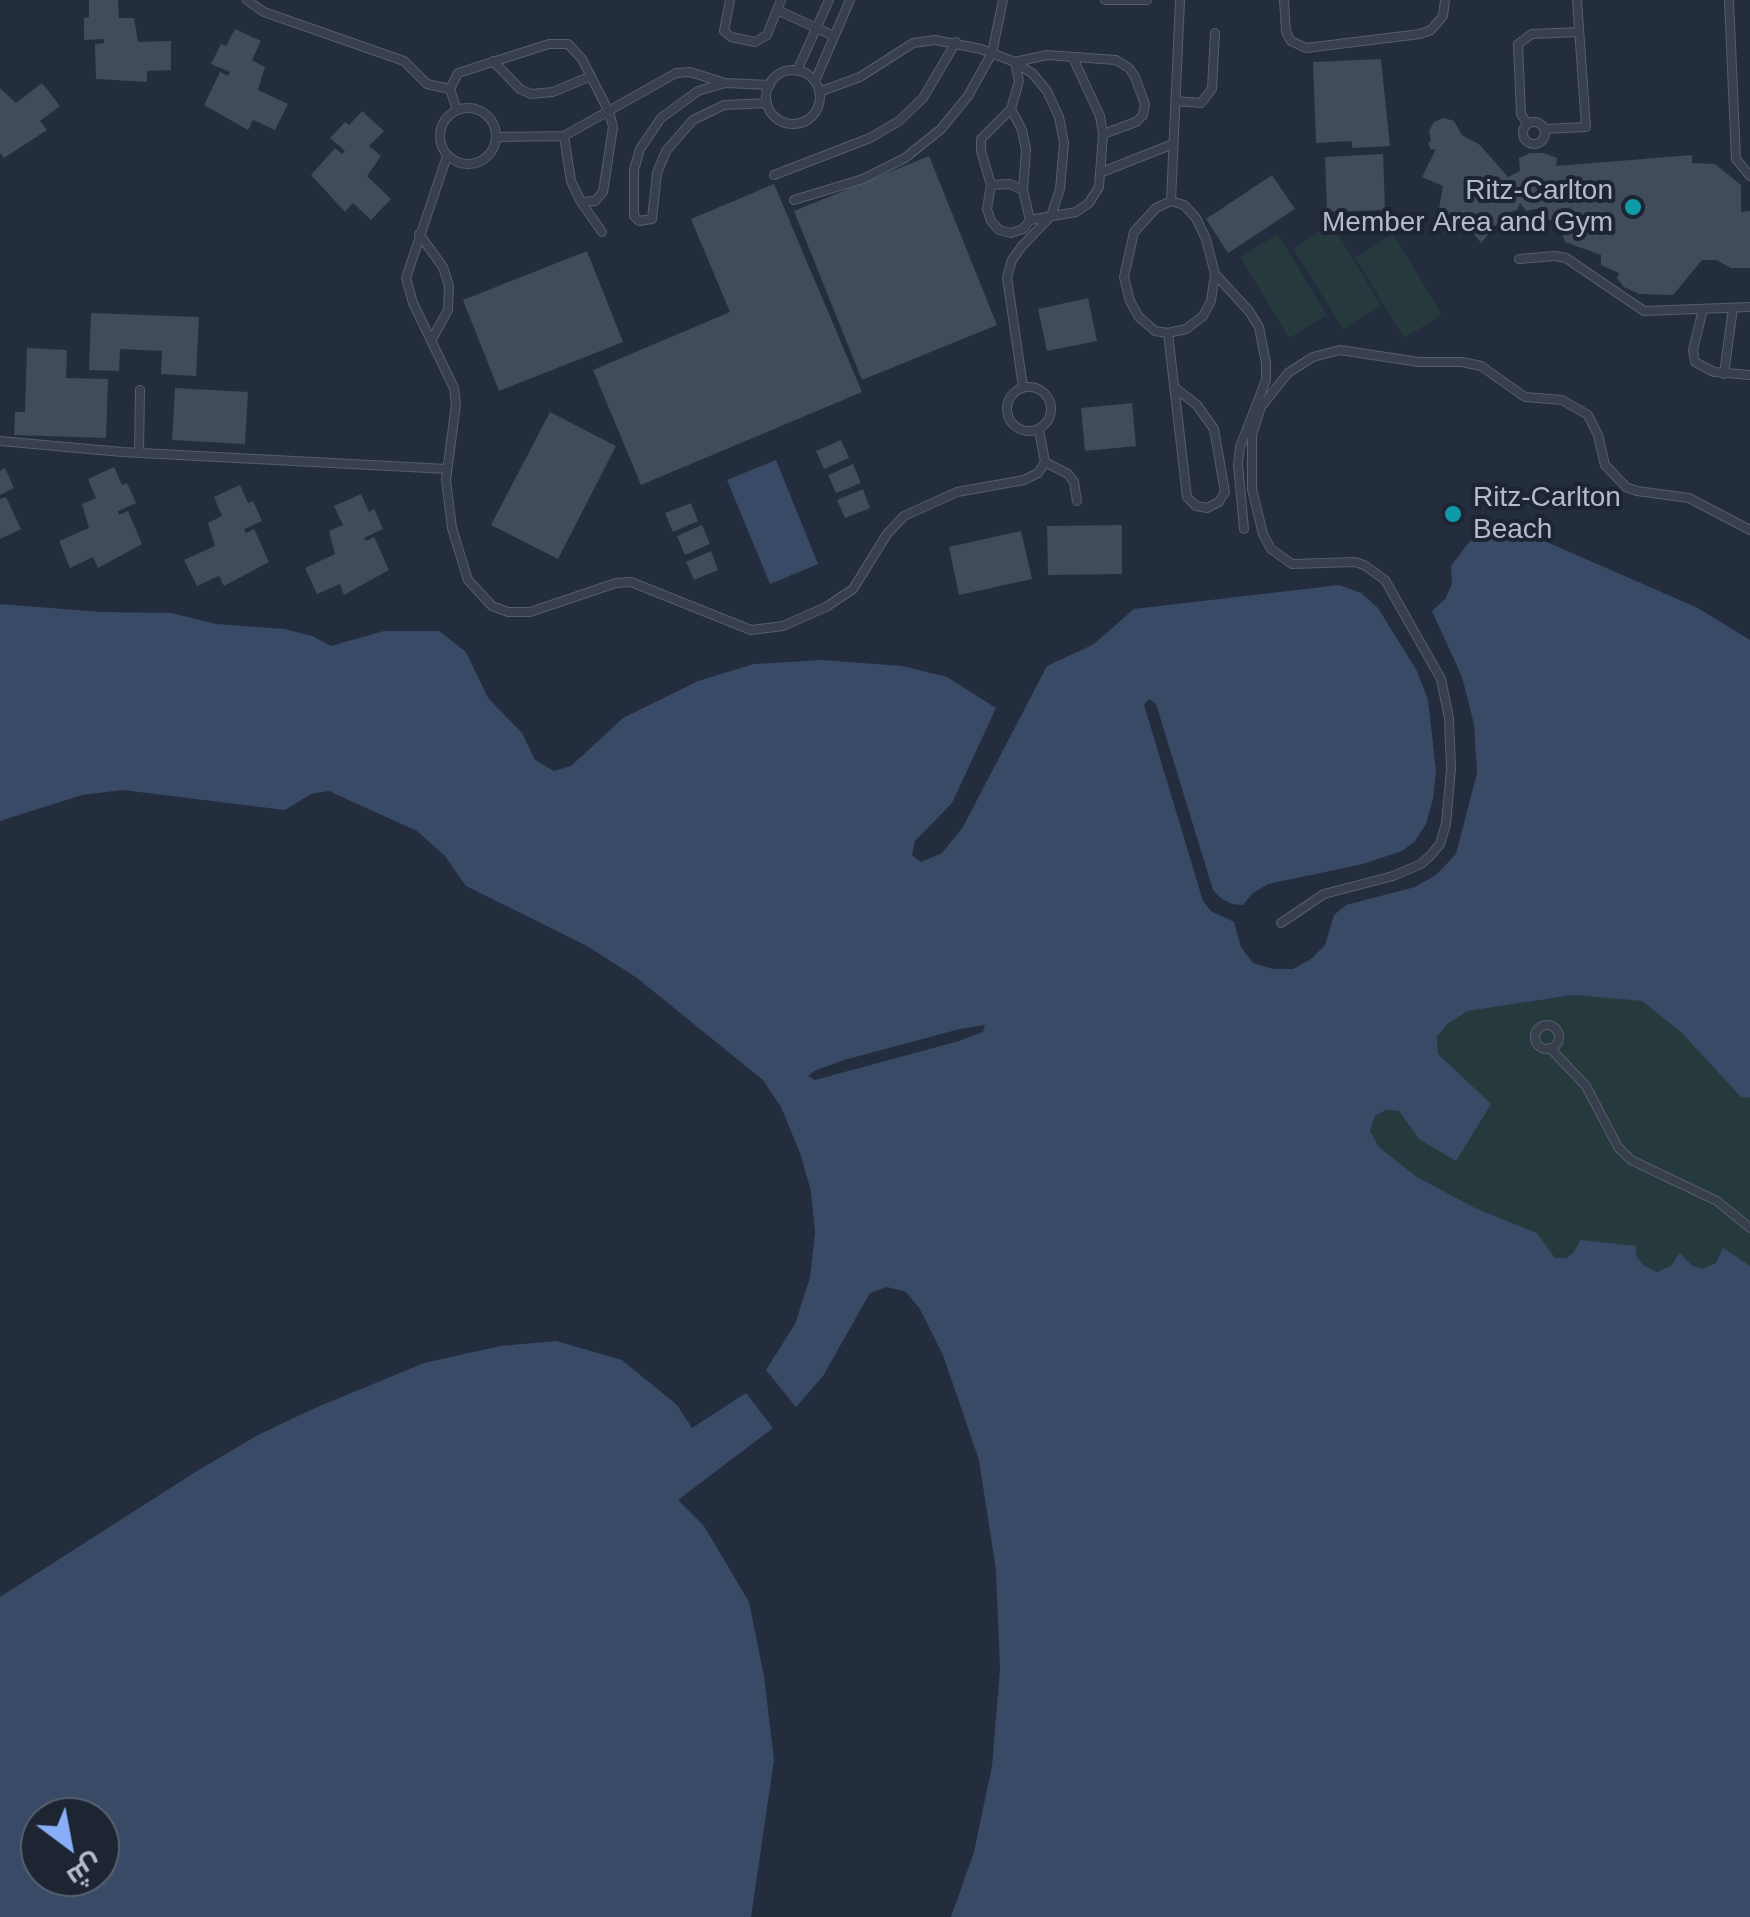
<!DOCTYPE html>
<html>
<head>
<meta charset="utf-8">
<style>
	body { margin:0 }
	#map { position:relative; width:1750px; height:1917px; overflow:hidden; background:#242d3d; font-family:Helvetica,Cairo,sans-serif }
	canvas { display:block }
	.north { position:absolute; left:20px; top:1797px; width:100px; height:100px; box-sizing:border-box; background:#1d2432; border:2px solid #59606e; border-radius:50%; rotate:148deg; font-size:28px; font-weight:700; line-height:40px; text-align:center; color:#b3bac8 }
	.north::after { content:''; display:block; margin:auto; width:35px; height:45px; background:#89aef8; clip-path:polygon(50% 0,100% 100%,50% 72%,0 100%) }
</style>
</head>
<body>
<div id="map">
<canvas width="1750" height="1917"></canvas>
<div class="north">ش</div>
</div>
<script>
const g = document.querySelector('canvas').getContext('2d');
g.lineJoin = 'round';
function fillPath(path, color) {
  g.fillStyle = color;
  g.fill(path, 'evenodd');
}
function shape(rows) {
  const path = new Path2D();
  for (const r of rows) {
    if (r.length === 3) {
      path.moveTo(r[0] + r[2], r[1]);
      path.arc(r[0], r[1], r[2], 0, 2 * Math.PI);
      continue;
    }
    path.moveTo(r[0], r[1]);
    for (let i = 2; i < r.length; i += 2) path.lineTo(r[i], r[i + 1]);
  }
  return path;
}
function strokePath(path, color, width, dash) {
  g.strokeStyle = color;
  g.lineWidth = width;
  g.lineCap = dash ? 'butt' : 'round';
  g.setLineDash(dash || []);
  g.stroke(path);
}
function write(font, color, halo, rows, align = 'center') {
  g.font = font + ' Helvetica,sans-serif';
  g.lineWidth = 8;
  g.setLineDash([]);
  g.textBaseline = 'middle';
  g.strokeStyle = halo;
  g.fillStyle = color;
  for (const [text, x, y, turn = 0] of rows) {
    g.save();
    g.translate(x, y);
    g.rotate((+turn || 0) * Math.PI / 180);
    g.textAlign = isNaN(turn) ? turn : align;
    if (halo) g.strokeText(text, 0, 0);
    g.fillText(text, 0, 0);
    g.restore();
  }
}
fillPath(shape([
	[1332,224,1381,306,1343,329,1293,248],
	[1278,234,1327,315,1289,338,1240,257],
	[1393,234,1442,315,1404,338,1355,257],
	[1573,995,1642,1001,1682,1033,1742,1097,1750,1097,1750,1266,1723,1249,1716,1263,1702,1269,1691,1265,1671,1266,1657,1272,1643,1265,1636,1255,1574,1252,1566,1258,1555,1258,1542,1244,1417,1177,1379,1147,1370,1131,1375,1116,1386,1110,1399,1111,1419,1139,1438,1054,1437,1038,1447,1024,1468,1011]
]), '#263a3e');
fillPath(shape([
	[776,460,818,564,770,584,727,480],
	[1490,529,1519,530,1698,608,1750,640,1750,1097,1742,1098,1682,1033,1642,1001,1573,995,1468,1011,1447,1024,1437,1037,1438,1054,1491,1104,1456,1161,1419,1139,1399,1111,1386,1110,1375,1116,1370,1131,1379,1147,1417,1177,1475,1208,1537,1233,1555,1258,1566,1258,1574,1252,1580,1240,1636,1246,1636,1255,1643,1265,1657,1272,1671,1266,1680,1253,1691,1265,1702,1269,1716,1263,1723,1248,1750,1266,1750,1917,951,1917,974,1852,992,1766,1000,1670,996,1570,979,1460,943,1355,920,1309,906,1292,887,1287,870,1293,823,1376,796,1407,766,1370,795,1324,810,1278,815,1232,811,1191,800,1153,781,1107,763,1080,637,978,587,946,466,886,445,856,417,831,329,791,311,794,285,810,123,790,82,795,0,821,0,604,102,612,171,613,216,624,285,629,312,636,331,646,384,631,439,631,466,652,488,698,522,733,535,760,554,771,571,766,623,718,698,681,754,664,822,660,902,666,947,677,996,708,952,803,915,841,912,855,921,862,942,853,963,827,1047,666,1094,644,1134,609,1339,585,1361,593,1378,608,1417,671,1428,700,1436,771,1433,799,1426,824,1415,841,1402,851,1363,864,1268,884,1253,893,1243,905,1232,904,1222,899,1213,890,1156,704,1149,699,1144,705,1203,901,1211,911,1234,922,1241,947,1253,963,1273,969,1293,969,1311,959,1325,945,1334,915,1346,905,1415,887,1436,875,1456,854,1477,773,1474,724,1462,677,1432,611,1445,599,1452,584,1451,566,1469,542],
	[985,1025,983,1032,959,1041,815,1080,808,1076,816,1070,844,1060,960,1029],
	[556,1341,622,1360,677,1405,692,1428,746,1393,773,1428,678,1500,704,1526,749,1602,764,1676,774,1760,751,1917,0,1917,0,1597,197,1471,258,1435,315,1408,424,1363,500,1346],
	[40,1817,100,1817,100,1877,40,1877]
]), '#394a66');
fillPath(shape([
	[89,0,118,0,119,18,134,18,138,42,171,41,171,70,147,71,147,82,96,79,95,44,104,43,104,39,84,40,84,18,89,17],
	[235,29,261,41,252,60,265,67,258,90,288,104,275,130,253,120,248,130,204,105,220,72,228,76,230,72,211,64,221,44,226,46],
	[1381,59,1390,146,1352,148,1352,141,1316,143,1313,62],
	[42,83,60,106,40,121,47,130,4,158,0,153,0,88,16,103],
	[362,111,384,131,369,146,381,156,367,176,391,199,371,220,353,203,345,212,311,175,335,148,342,154,345,151,330,138,345,122,349,125],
	[1444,118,1454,121,1462,135,1480,145,1508,177,1520,171,1519,158,1530,153,1544,153,1557,158,1556,166,1692,155,1692,163,1715,164,1741,185,1741,212,1750,211,1750,268,1731,268,1716,260,1702,260,1673,295,1639,294,1624,287,1617,278,1619,273,1601,265,1601,255,1565,242,1557,221,1549,220,1545,207,1526,211,1520,203,1517,210,1505,214,1481,243,1467,225,1445,235,1439,209,1443,186,1422,177,1436,149,1431,150,1428,143,1431,141,1429,131,1434,122],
	[1383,154,1385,210,1327,212,1325,157],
	[929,156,997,325,862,380,794,211],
	[1272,175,1295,209,1228,253,1206,219],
	[774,184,862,392,641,485,593,370,730,312,691,219],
	[587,251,623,342,499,391,463,300],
	[1088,298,1097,341,1047,351,1038,309],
	[91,313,199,317,196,376,161,374,162,351,120,349,119,371,89,370],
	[27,348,67,350,66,378,108,379,106,438,14,435,15,412,25,412],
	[175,388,248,392,245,444,172,440],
	[1132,403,1136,446,1085,451,1081,408],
	[550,412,616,446,558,559,491,525],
	[841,440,849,458,824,469,816,451],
	[853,464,861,483,836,493,828,475],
	[114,467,122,485,127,483,136,503,118,511,119,515,128,511,142,544,98,568,93,557,70,568,59,541,89,528,82,504,96,498,88,479],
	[5,468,14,488,0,495,0,471],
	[240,485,248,503,253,501,262,521,244,529,246,533,254,529,269,562,224,586,219,576,197,586,184,560,215,546,208,523,222,516,214,497],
	[863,489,870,508,845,518,837,500],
	[361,494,369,512,374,509,383,529,364,538,366,541,374,537,389,570,344,595,340,584,317,594,305,568,335,554,329,531,343,525,334,506],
	[6,497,21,529,0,539,0,499],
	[691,503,698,521,673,532,665,513],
	[702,525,710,544,685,555,677,536],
	[1122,525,1122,574,1048,575,1047,526],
	[1021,531,1032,579,959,595,949,547],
	[711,551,718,570,694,580,686,562]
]), '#404b5c');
const lane = shape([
	[247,0,264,12,404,61,427,84,450,89],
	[730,0,724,31,731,37,755,42,767,35,781,0],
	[1105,0,1147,0],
	[1284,0,1286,32,1291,41,1306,48,1420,34,1431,30,1443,16,1445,0],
	[1729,0,1736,159,1750,176],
	[777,10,834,36],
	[493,61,520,89,531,94,553,92,591,76],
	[793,97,27],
	[797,71,829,0],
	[815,81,850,0],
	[819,92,860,77,913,43,935,40,981,49,1015,62,1033,74,1047,91,1059,117,1064,143,1060,189,1051,216,1022,246,1012,260,1007,277,1023,387],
	[1175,101,1201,103,1212,89,1215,33],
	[767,103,724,105,693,120,666,151,657,173,652,219,639,221,634,216,634,170,640,149,661,118,698,91,725,83,770,85],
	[468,136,28],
	[1011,109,1022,130,1026,150,1023,190,1030,220,1023,229,1011,233,999,230,991,221,987,209,991,185,981,151,981,139,1011,109],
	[1011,109,1019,81,1015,62,1047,55,1116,60,1129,68,1135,77,1145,104,1143,115,1136,122,1103,134],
	[457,110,450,89,458,73,549,44,568,44,582,59,609,112,613,127,603,192,595,201,581,202],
	[1534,133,11],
	[1527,123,1521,114,1518,44,1532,34,1579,32],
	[1544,129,1586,127,1577,0],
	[564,136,571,181,581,202,602,232],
	[497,137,564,136,676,73,690,72,725,83],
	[447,156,406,278,413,303,454,388,456,404,446,480,452,528,468,580,492,606,508,612,530,612,616,583,631,582,751,630,783,626,826,607,853,589,887,534,904,516,957,492,1024,480,1038,473,1045,462,1039,430],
	[1102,172,1173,144],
	[774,175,870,138,899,121,923,98,956,42],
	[991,185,1010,184,1023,190],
	[794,200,863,179,905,158,941,129,968,96,992,53,1003,0],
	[1171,201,1184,205,1196,218,1206,239,1215,274,1211,301,1203,316,1186,329,1168,333,1155,331,1139,317,1130,301,1124,277,1134,232,1156,208,1171,201],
	[1171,201,1180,0],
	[1030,220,1076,212,1089,203,1099,187,1103,134,1100,116,1073,58],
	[419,234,443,267,449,286,448,310,432,339],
	[1519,259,1555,256,1566,258,1644,311,1750,307],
	[1215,274,1249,311,1259,327,1266,363,1266,380,1240,447,1238,464,1244,529],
	[1703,309,1693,350,1695,362,1714,372,1750,375],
	[1168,333,1187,497,1196,506,1207,508,1219,502,1225,492,1214,429,1197,405,1175,388],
	[1724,374,1733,308],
	[1029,409,22],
	[0,441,122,452,447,469],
	[139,453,140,390],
	[1045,462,1068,474,1074,482,1077,501],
	[1281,923,1324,894,1393,876,1421,864,1431,855,1440,844,1446,824,1451,769,1449,718,1441,679,1385,580,1364,565,1355,562,1292,564,1271,549,1263,534,1252,489,1252,435,1261,407,1288,373,1313,357,1340,350,1419,362,1462,362,1481,366,1525,397,1562,400,1588,415,1598,435,1605,465,1626,487,1637,491,1689,498,1750,530],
	[1547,1037,12],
	[1550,1048,1586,1086,1618,1147,1631,1160,1717,1201,1750,1228]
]);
strokePath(lane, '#565d6b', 10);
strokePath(lane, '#383f4d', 8);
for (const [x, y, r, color] of [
	[1633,207,10,"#0f9aa8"],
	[1453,514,10,"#0f9aa8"]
]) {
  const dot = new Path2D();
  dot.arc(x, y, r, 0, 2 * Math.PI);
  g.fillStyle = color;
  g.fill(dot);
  strokePath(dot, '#1d2432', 4);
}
write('28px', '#b3bac8', '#1d2432', [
	["Ritz-Carlton",1613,191],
	["Member Area and Gym",1613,223],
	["Ritz-Carlton",1473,498,"left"],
	["Beach",1473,530,"left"]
], 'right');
</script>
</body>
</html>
